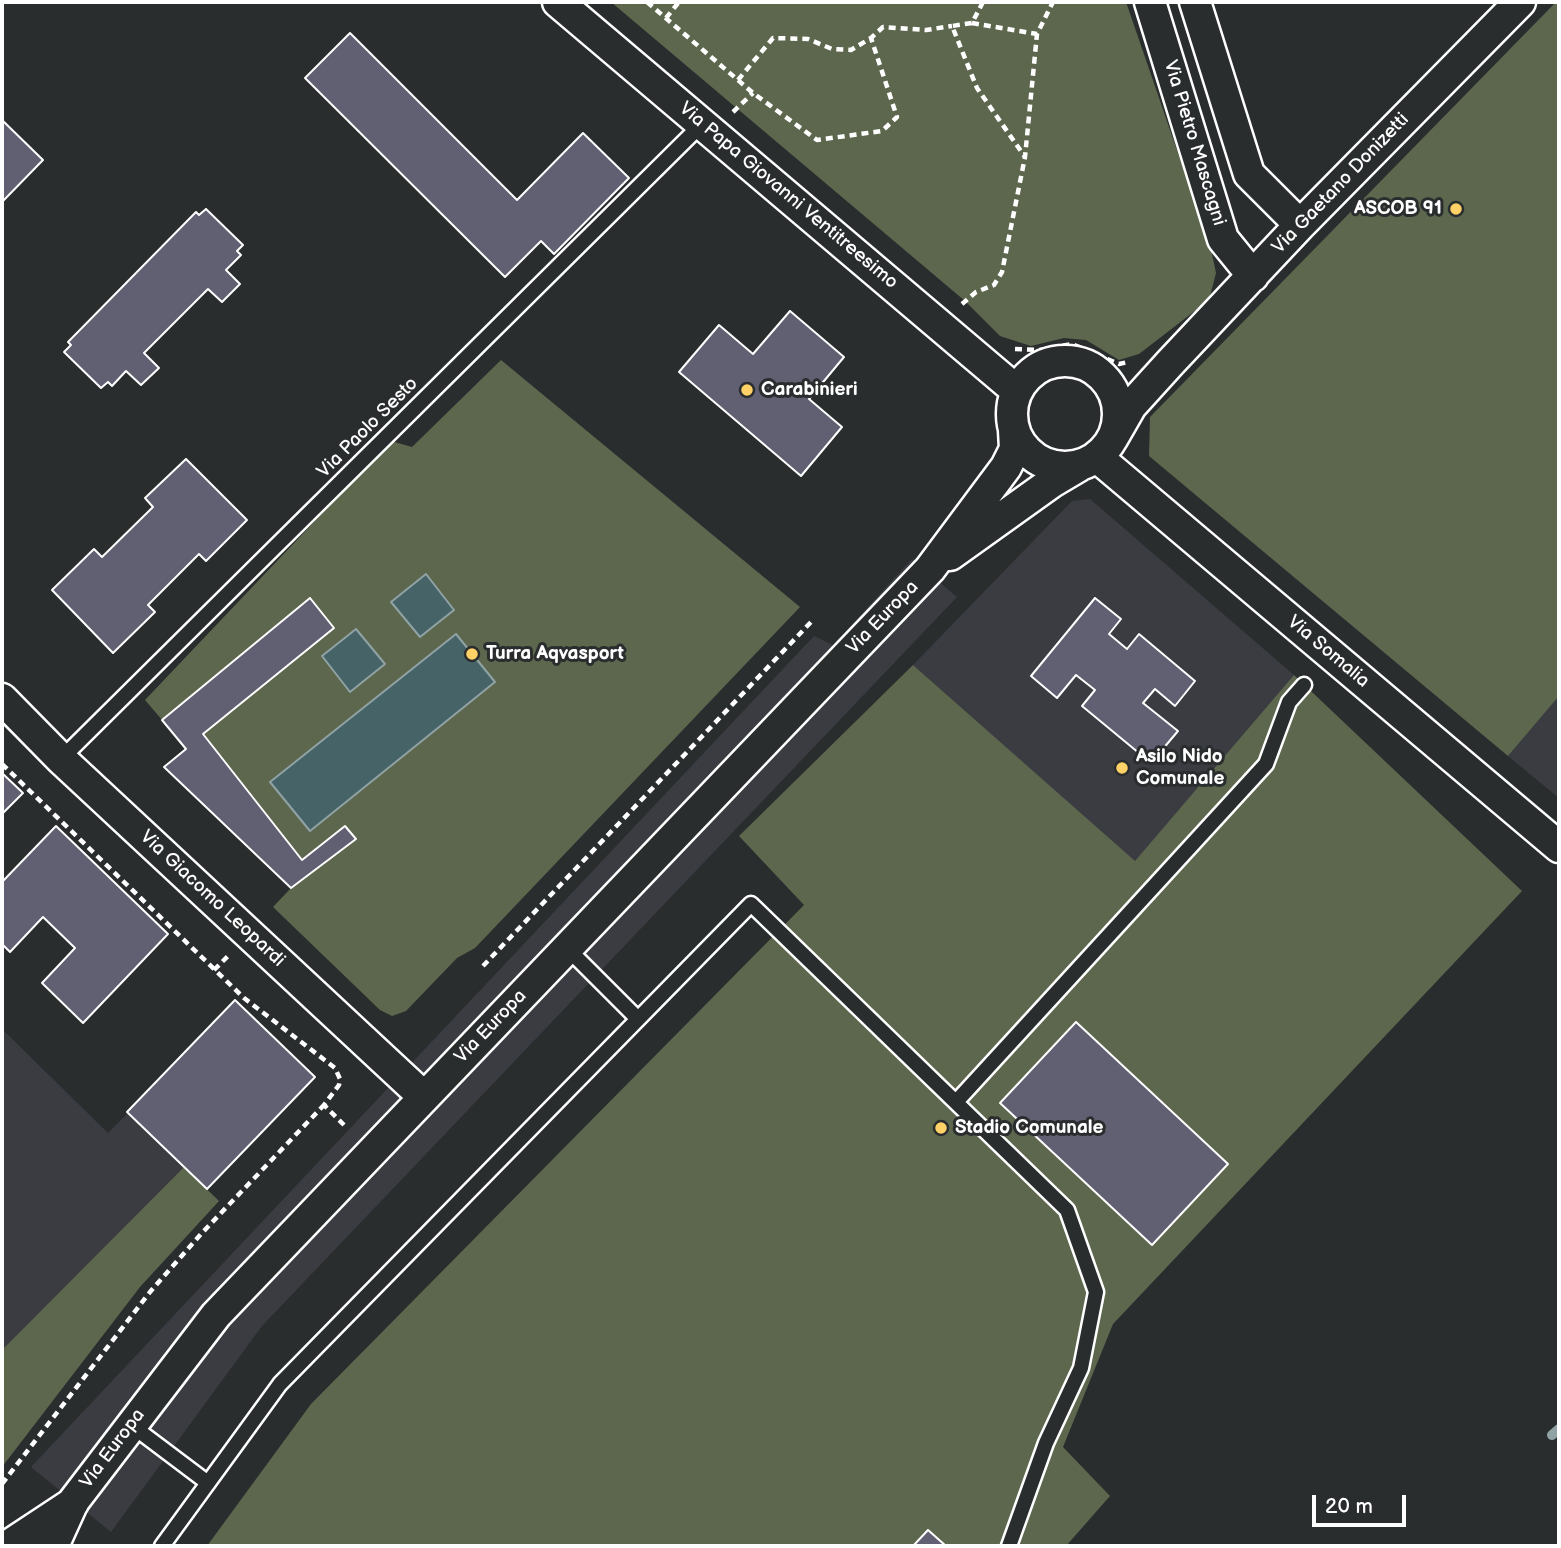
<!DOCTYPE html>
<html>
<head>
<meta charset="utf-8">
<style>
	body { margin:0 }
	#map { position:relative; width:1561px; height:1548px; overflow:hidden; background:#2a2d2e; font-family:"Balsamiq Sans",sans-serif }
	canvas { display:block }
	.frame { position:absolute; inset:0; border:4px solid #fff; pointer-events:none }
	.scale { position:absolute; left:1312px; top:1495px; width:94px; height:32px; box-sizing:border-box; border:4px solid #fff; border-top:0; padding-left:9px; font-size:21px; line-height:24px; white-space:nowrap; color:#fff; -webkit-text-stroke:5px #2a2d2e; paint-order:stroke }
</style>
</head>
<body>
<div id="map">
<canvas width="1561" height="1548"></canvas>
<div class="frame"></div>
<div class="scale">20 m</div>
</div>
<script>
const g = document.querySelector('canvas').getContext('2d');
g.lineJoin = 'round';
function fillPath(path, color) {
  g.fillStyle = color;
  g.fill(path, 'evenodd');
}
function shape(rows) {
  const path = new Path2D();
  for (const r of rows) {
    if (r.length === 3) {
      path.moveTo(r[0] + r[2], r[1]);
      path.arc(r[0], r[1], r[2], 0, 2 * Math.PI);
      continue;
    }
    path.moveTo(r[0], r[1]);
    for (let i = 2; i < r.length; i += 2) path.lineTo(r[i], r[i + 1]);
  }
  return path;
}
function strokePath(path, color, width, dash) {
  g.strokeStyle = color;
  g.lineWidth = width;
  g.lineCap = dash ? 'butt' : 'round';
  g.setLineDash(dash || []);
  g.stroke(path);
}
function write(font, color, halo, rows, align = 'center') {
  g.font = font + ' "Balsamiq Sans",sans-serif';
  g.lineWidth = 6;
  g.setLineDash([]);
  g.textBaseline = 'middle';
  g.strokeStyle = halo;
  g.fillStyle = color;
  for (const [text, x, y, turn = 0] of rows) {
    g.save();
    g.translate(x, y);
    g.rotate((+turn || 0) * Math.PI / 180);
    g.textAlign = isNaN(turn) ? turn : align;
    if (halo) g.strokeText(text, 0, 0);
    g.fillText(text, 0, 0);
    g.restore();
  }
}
fillPath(shape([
	[1090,499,1294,675,1135,862,913,665,1072,501],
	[912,559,957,597,262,1326,111,1532,31,1467,814,636,833,645],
	[1559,696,1559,798,1508,756],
	[2,1029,108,1133,128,1113,184,1167,2,1350]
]), '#3a3c42');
fillPath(shape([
	[611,2,1126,2,1211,249,1216,273,1209,300,1139,354,1119,360,1086,340,1064,338,1031,346,1000,336,965,301],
	[1556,2,1559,2,1559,696,1508,756,1149,456,1150,417],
	[501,360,800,607,475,948,457,958,406,1011,392,1016,380,1010,273,907,291,888,164,767,186,748,145,700,391,441,412,447],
	[913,665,1135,861,1294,675,1522,891,1113,1324,1063,1447,1110,1496,1066,1546,207,1546,311,1404,804,905,739,836],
	[184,1167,219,1201,140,1287,2,1467,2,1350]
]), '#5d674e');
const water = shape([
	[426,574,454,610,420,637,391,602,426,574],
	[356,629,385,664,350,692,322,656,356,629],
	[456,634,495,682,310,831,270,782,456,634]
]);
fillPath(water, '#466467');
strokePath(water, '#90a2a4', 2);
strokePath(shape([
	[1552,1435,1559,1429]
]), '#90a2a4', 10);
const building = shape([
	[350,33,517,200,583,133,629,178,554,254,541,241,505,277,305,78,350,33],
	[2,120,43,160,2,202,2,120],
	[206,209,243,245,237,251,241,255,226,270,240,284,222,302,208,289,144,353,159,368,141,385,126,371,112,386,108,382,101,388,64,352,71,345,68,342,196,212,199,215,206,209],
	[790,311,844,357,809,399,842,427,801,476,679,372,719,325,753,354,790,311],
	[186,459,247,520,206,561,199,554,148,605,155,612,113,653,52,590,94,549,102,557,153,507,145,498,186,459],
	[310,598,334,628,203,734,302,860,345,826,356,839,291,888,164,767,186,749,162,720,310,598],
	[1095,598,1121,619,1109,634,1127,649,1139,634,1195,681,1175,706,1155,689,1143,703,1178,731,1151,763,1082,706,1095,690,1076,675,1057,698,1031,676,1095,598],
	[2,773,23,793,2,814,2,773],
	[56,826,168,934,83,1023,42,983,75,948,43,917,10,952,2,944,2,882,56,826],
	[235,1000,315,1077,207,1189,127,1112,235,1000],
	[1076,1022,1228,1164,1152,1245,1000,1103,1076,1022],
	[928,1530,946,1546,913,1546,928,1530]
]);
fillPath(building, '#615f72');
strokePath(building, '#fff', 2);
const lane = shape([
	[61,759,702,124],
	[567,948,638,1019],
	[956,1102,1266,764,1289,702,1304,685],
	[131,1425,208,1483],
	[162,1546,280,1384,751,904,1067,1210,1096,1292,1081,1368,1046,1443,1009,1546]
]);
const street = shape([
	[558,2,1017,391],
	[1150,2,1223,239,1253,276],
	[1195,2,1249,174,1300,225],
	[1065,414,53],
	[1112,439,1131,406,1170,363,1300,225,1520,2],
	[1097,457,1559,847],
	[950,555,1052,482,1079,466],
	[2,699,61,759,424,1097],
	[8,1546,73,1503],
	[53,1546,73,1502,216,1315,930,569,1006,467,1015,449,1014,430]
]);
strokePath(lane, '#fff', 19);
strokePath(street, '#fff', 35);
strokePath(shape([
	[647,2,753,93,817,140,882,131,897,117,871,38],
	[983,2,972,23,952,26,977,88,1025,157],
	[666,18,679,2],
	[972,23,1037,34],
	[738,80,773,38,808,39,832,49,851,50,871,38,883,27,926,30,952,26],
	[733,112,753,93],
	[962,304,976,292,994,285,1002,272,1025,157,1037,34,1053,2],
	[1015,349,1040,350,1072,344,1119,364,1128,362],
	[2,764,244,998,335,1068,340,1079,339,1085,324,1105,344,1125],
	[483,966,812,621],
	[214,970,228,956],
	[2,1484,150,1292,201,1234,324,1105]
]), '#fff', 4.5, [7, 5]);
strokePath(lane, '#2a2d2e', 14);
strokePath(street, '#2a2d2e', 30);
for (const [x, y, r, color] of [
	[1456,209,7,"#ffd166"],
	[747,390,7,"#ffd166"],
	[472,654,7,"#ffd166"],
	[1122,768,7,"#ffd166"],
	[941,1128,7,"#ffd166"]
]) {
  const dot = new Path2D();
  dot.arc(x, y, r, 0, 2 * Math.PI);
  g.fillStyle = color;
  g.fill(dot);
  strokePath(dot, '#2a2d2e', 2.5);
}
write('19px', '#fff', '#2a2d2e', [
	["Via Pietro Mascagni",1194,143,73],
	["Via Gaetano Donizetti",1341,184,-46],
	["Via Papa Giovanni Ventitreesimo",788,196,40],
	["Via Paolo Sesto",368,428,-45],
	["Via Europa",883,618,-46],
	["Via Somalia",1328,652,40],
	["Via Giacomo Leopardi",212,899,43],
	["Via Europa",491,1027,-46],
	["Via Europa",113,1449,-53]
]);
write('bold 19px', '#fff', '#2a2d2e', [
	["ASCOB 91",1442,209,"right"],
	["Carabinieri",761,390],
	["Turra Aqvasport",486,654],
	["Asilo Nido",1136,757],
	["Comunale",1136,779],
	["Stadio Comunale",955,1128]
], 'left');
</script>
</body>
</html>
